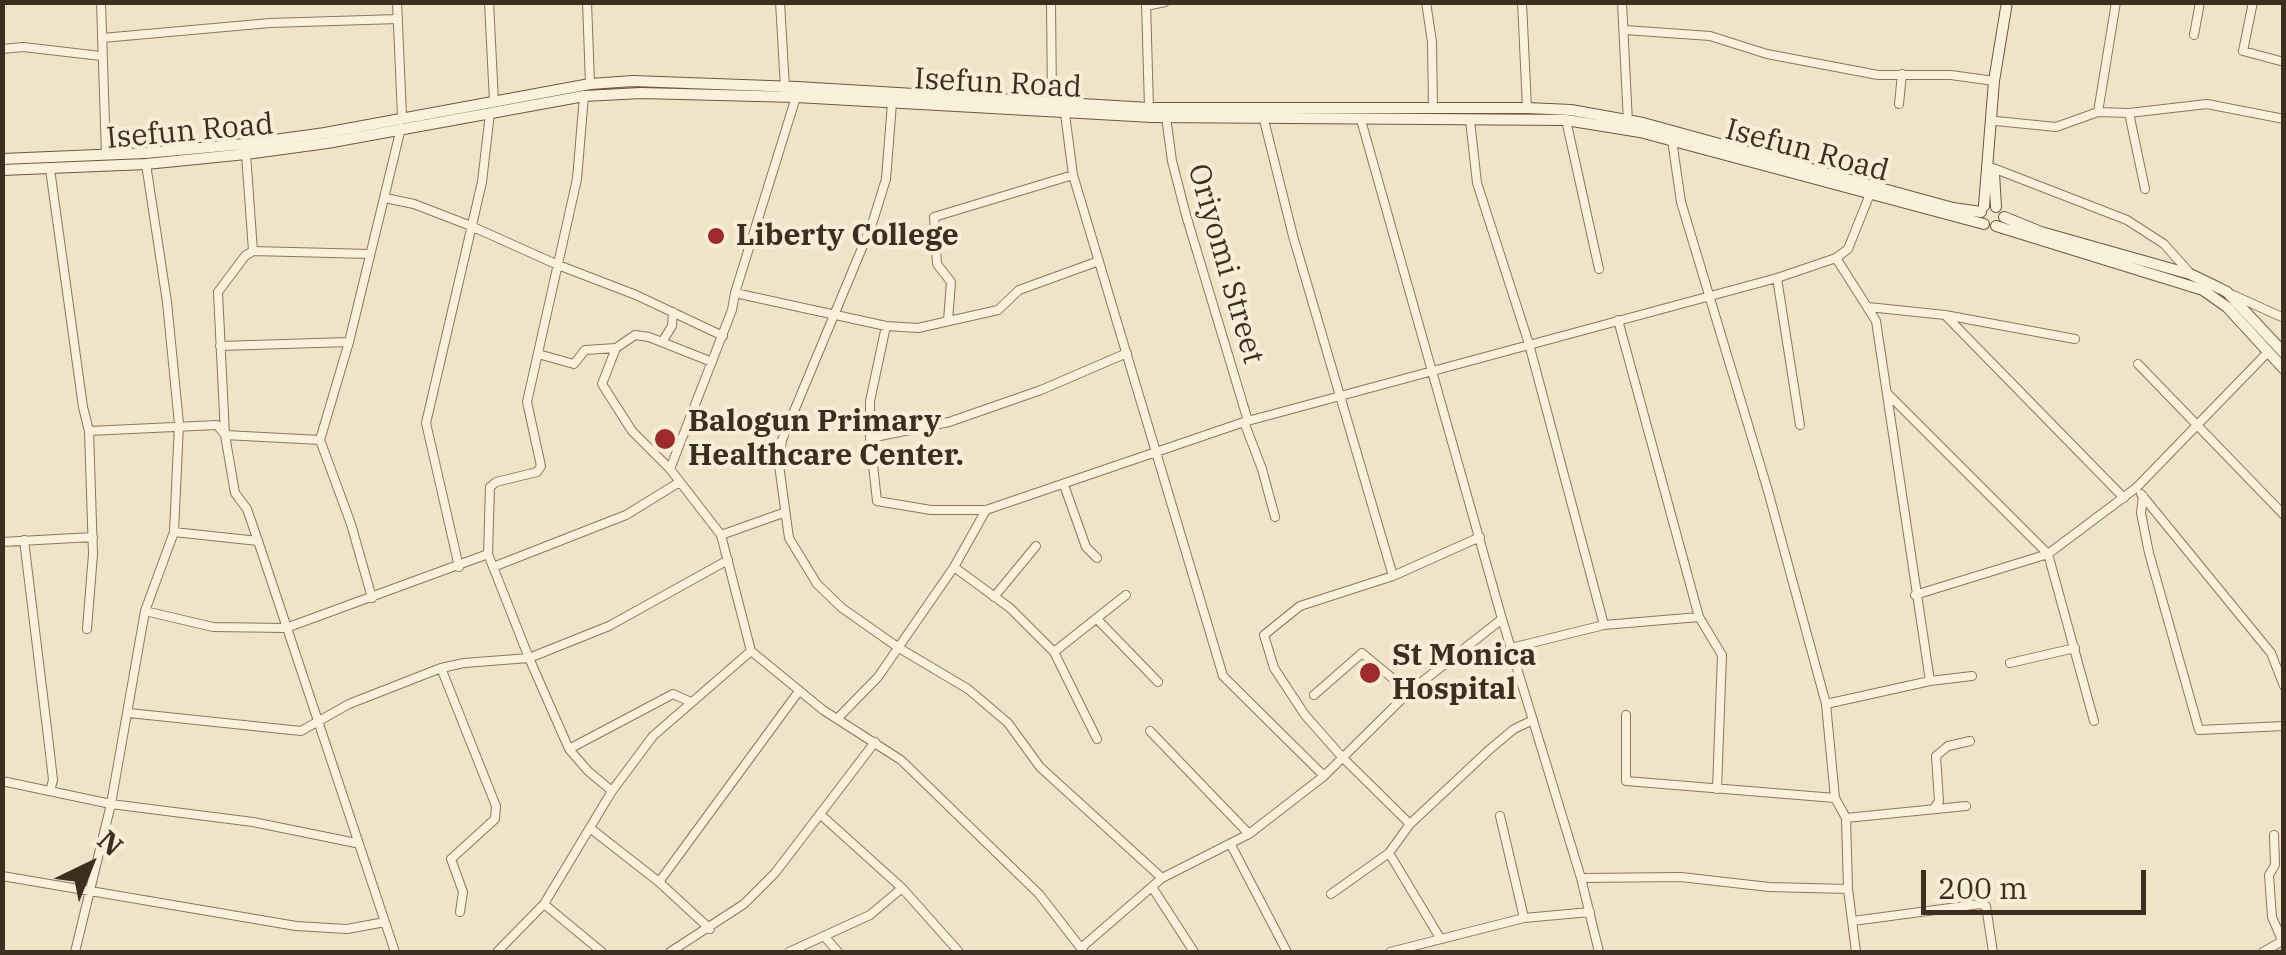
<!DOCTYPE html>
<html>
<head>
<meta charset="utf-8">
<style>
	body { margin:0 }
	#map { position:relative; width:2286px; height:955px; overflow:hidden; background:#f0e4c8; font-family:"IBM Plex Serif",serif }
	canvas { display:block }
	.frame { position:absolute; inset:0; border:5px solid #3d2e20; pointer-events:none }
	.north { position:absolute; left:40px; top:815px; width:100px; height:100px; -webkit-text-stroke:8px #f7eed8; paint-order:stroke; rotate:43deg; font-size:28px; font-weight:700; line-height:40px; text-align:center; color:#3d2e20 }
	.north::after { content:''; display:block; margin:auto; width:35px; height:45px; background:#3d2e20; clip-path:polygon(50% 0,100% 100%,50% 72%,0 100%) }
	.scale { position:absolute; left:1921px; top:870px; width:225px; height:45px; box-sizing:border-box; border:5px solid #3d2e20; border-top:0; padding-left:12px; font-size:30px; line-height:35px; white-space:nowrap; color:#3d2e20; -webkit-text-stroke:8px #f7eed8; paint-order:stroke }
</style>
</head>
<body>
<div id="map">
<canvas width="2286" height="955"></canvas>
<div class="frame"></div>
<div class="north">N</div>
<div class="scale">200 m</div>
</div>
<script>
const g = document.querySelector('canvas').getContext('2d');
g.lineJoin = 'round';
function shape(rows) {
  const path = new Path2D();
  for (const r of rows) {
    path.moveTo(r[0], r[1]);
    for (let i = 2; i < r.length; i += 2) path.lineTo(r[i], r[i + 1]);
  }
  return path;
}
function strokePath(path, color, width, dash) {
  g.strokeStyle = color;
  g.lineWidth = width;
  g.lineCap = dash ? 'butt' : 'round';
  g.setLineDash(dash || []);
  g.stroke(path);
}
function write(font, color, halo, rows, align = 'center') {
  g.font = font + ' "IBM Plex Serif",serif';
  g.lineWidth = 8;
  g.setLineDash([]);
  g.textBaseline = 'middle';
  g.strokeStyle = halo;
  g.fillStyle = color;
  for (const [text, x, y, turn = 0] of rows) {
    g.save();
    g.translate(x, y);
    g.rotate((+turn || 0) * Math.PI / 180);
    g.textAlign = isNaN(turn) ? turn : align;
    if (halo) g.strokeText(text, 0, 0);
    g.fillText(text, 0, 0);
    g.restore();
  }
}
const street = shape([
	[101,2,106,155],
	[397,2,402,116],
	[489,2,494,102],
	[587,2,590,84],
	[780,2,785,88],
	[1051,2,1052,102],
	[1146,2,1149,108],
	[1426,2,1432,42,1433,108],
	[1522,2,1527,108],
	[1622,2,1628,123],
	[2253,2,2243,51,2284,62],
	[1146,6,1165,2],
	[1625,30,1710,36,1767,54,1878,75,1951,75,1994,81],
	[2194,35,2200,2],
	[102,38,270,23,398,19],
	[2,49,23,47,101,56],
	[584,96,577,179,527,402,541,466,537,472,496,482,490,487,488,554,529,658,609,626,728,560],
	[892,103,886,179,872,224,782,440,779,465,789,538,817,584,842,608,899,648,968,689,1008,723,1040,767,1162,878],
	[1899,104,1902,74],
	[2098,112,2116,2],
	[2129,113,2145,189],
	[1065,114,1073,175,1223,676,1324,776],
	[1166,117,1172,161,1186,215,1248,421],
	[1264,120,1293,236,1393,576],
	[1361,120,1502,619,1581,878,1599,952],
	[1470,120,1477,183,1529,344,1604,625],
	[1566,120,1599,269],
	[1996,121,2056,127,2098,112,2129,113,2207,104,2284,119],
	[1672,140,1681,202,1768,491,1826,704,1835,798,1846,818,1848,889,1856,952],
	[246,154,253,251],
	[1993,168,2127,220,2164,244,2189,272],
	[50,169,83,407,89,431,93,554,87,629],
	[385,198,414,204,471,226,558,265,636,295,723,336],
	[370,254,253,251,245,256,218,292,225,435,235,493,247,509,258,541,395,952],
	[1836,258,1876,321,1930,681],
	[1777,278,1800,425],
	[735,293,886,326,918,328,998,310,1019,290,1099,261],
	[2233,295,2284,318],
	[1868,307,1945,315,2075,339],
	[1945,315,2124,498],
	[1618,320,1699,617,1722,655,1717,789],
	[948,321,951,282,937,264,934,217,1073,175],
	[886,326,870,401,870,438,877,501,931,510,986,510,1244,422,1777,278,1836,258,1848,249,1870,194],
	[662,342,672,326,673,312],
	[220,346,349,342],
	[538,354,574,364,585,350,616,348],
	[712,362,649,337,635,335,616,348,602,384,632,431,670,469,721,535,751,651,823,710,901,760,1039,894,1084,952],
	[2138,364,2284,515],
	[1887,393,2048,554,2094,721],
	[1244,422,1262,469,1275,517],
	[89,431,217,425,225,435,320,440],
	[870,438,949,422,1041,390,1127,353],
	[670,469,732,310,735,293,796,97],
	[1064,485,1086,547,1097,558],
	[2141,494,2271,653,2284,686],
	[2143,496,2141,513,2149,553,2199,730,2284,726],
	[174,532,258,541],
	[721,535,783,513],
	[24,540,49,745,53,780,50,791],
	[2,542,93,537],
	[459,567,426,423,482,182,490,113],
	[493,567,626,515,678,483],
	[954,567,1010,608,1054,652,1097,739],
	[1915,595,2048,554,2136,488,2268,352],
	[994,597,1036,546],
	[372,598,351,524,320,440,349,342,401,128],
	[145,611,213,627,286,628,488,554],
	[1098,620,1158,682],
	[1511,648,1604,625,1699,617],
	[1054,652,1126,595],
	[2010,663,2075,648],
	[441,668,496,806,495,819,451,859,463,892,460,912],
	[1314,695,1362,653,1409,692],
	[1826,704,1930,681,1972,676],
	[129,713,301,731,349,704,441,668,464,663,529,658,569,749,588,771,612,791,653,736,751,651],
	[1626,715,1626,781,1835,798],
	[837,719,878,677,954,567,986,510],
	[1150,731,1249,834],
	[569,749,673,694,691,702],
	[2,781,111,804,253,822,356,843],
	[1935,807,1939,801,1936,756,1948,746,1970,741],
	[821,815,902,888,959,952],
	[1500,816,1524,918],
	[1846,818,1966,806],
	[1410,824,1342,757,1305,715,1274,668,1264,635,1300,606,1393,576,1480,537],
	[590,828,659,882,710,929],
	[2274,835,2275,865,2269,875,2272,917,2282,940],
	[1231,845,1287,952],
	[1389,853,1440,938],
	[2,876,296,926,347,929,385,922],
	[1581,878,1681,877,1769,887,1848,889],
	[659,882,799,691],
	[1152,887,1194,952],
	[1331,894,1389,853,1410,824,1489,750,1514,729,1533,720],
	[1853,921,1980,904,1986,906,1993,952],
	[824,936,838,952],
	[1081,948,1162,878,1249,834,1324,776,1409,692,1502,619],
	[75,952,111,804,145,611,174,532,179,424,167,302,146,164],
	[497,952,544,904],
	[602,952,544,904,612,791],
	[670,952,744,904,775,873,875,742],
	[789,952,870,915,902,888],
	[1390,952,1524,918,1590,912],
	[2263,952,2284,940]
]);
const secondary = shape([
	[2,159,145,153,245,144,325,133,590,84,633,81,797,87,1149,108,1527,108,1571,110,1643,123,1953,208,1981,212],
	[2,170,146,164,246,154,327,143,584,96,641,93,796,97,1152,117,1566,120,1640,132,1984,224],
	[1994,173,1996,207],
	[1984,206,1994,81,2007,2],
	[2004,217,2041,232,2190,274,2215,286,2227,292,2284,353],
	[1996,226,2203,290,2227,307,2284,369]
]);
strokePath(street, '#8d765c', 10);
strokePath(secondary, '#6f573f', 12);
strokePath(street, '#faf1dc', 8);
strokePath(secondary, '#faf1dc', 10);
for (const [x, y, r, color] of [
	[716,236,10,"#9e2a2b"],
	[665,439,12,"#9e2a2b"],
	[1370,673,12,"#9e2a2b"]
]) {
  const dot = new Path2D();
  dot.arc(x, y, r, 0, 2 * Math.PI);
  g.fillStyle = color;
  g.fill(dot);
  strokePath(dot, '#f7eed8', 4);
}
write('30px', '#3d2e20', '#f7eed8', [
	["Isefun Road",998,84,3],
	["Isefun Road",190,132,-5],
	["Isefun Road",1807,151,15],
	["Oriyomi Street",1225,264,74]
]);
write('bold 30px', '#3d2e20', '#f7eed8', [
	["Liberty College",736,236],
	["Balogun Primary",688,422],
	["Healthcare Center.",688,456],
	["St Monica",1392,656],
	["Hospital",1392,690]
], 'left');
</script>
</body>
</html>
